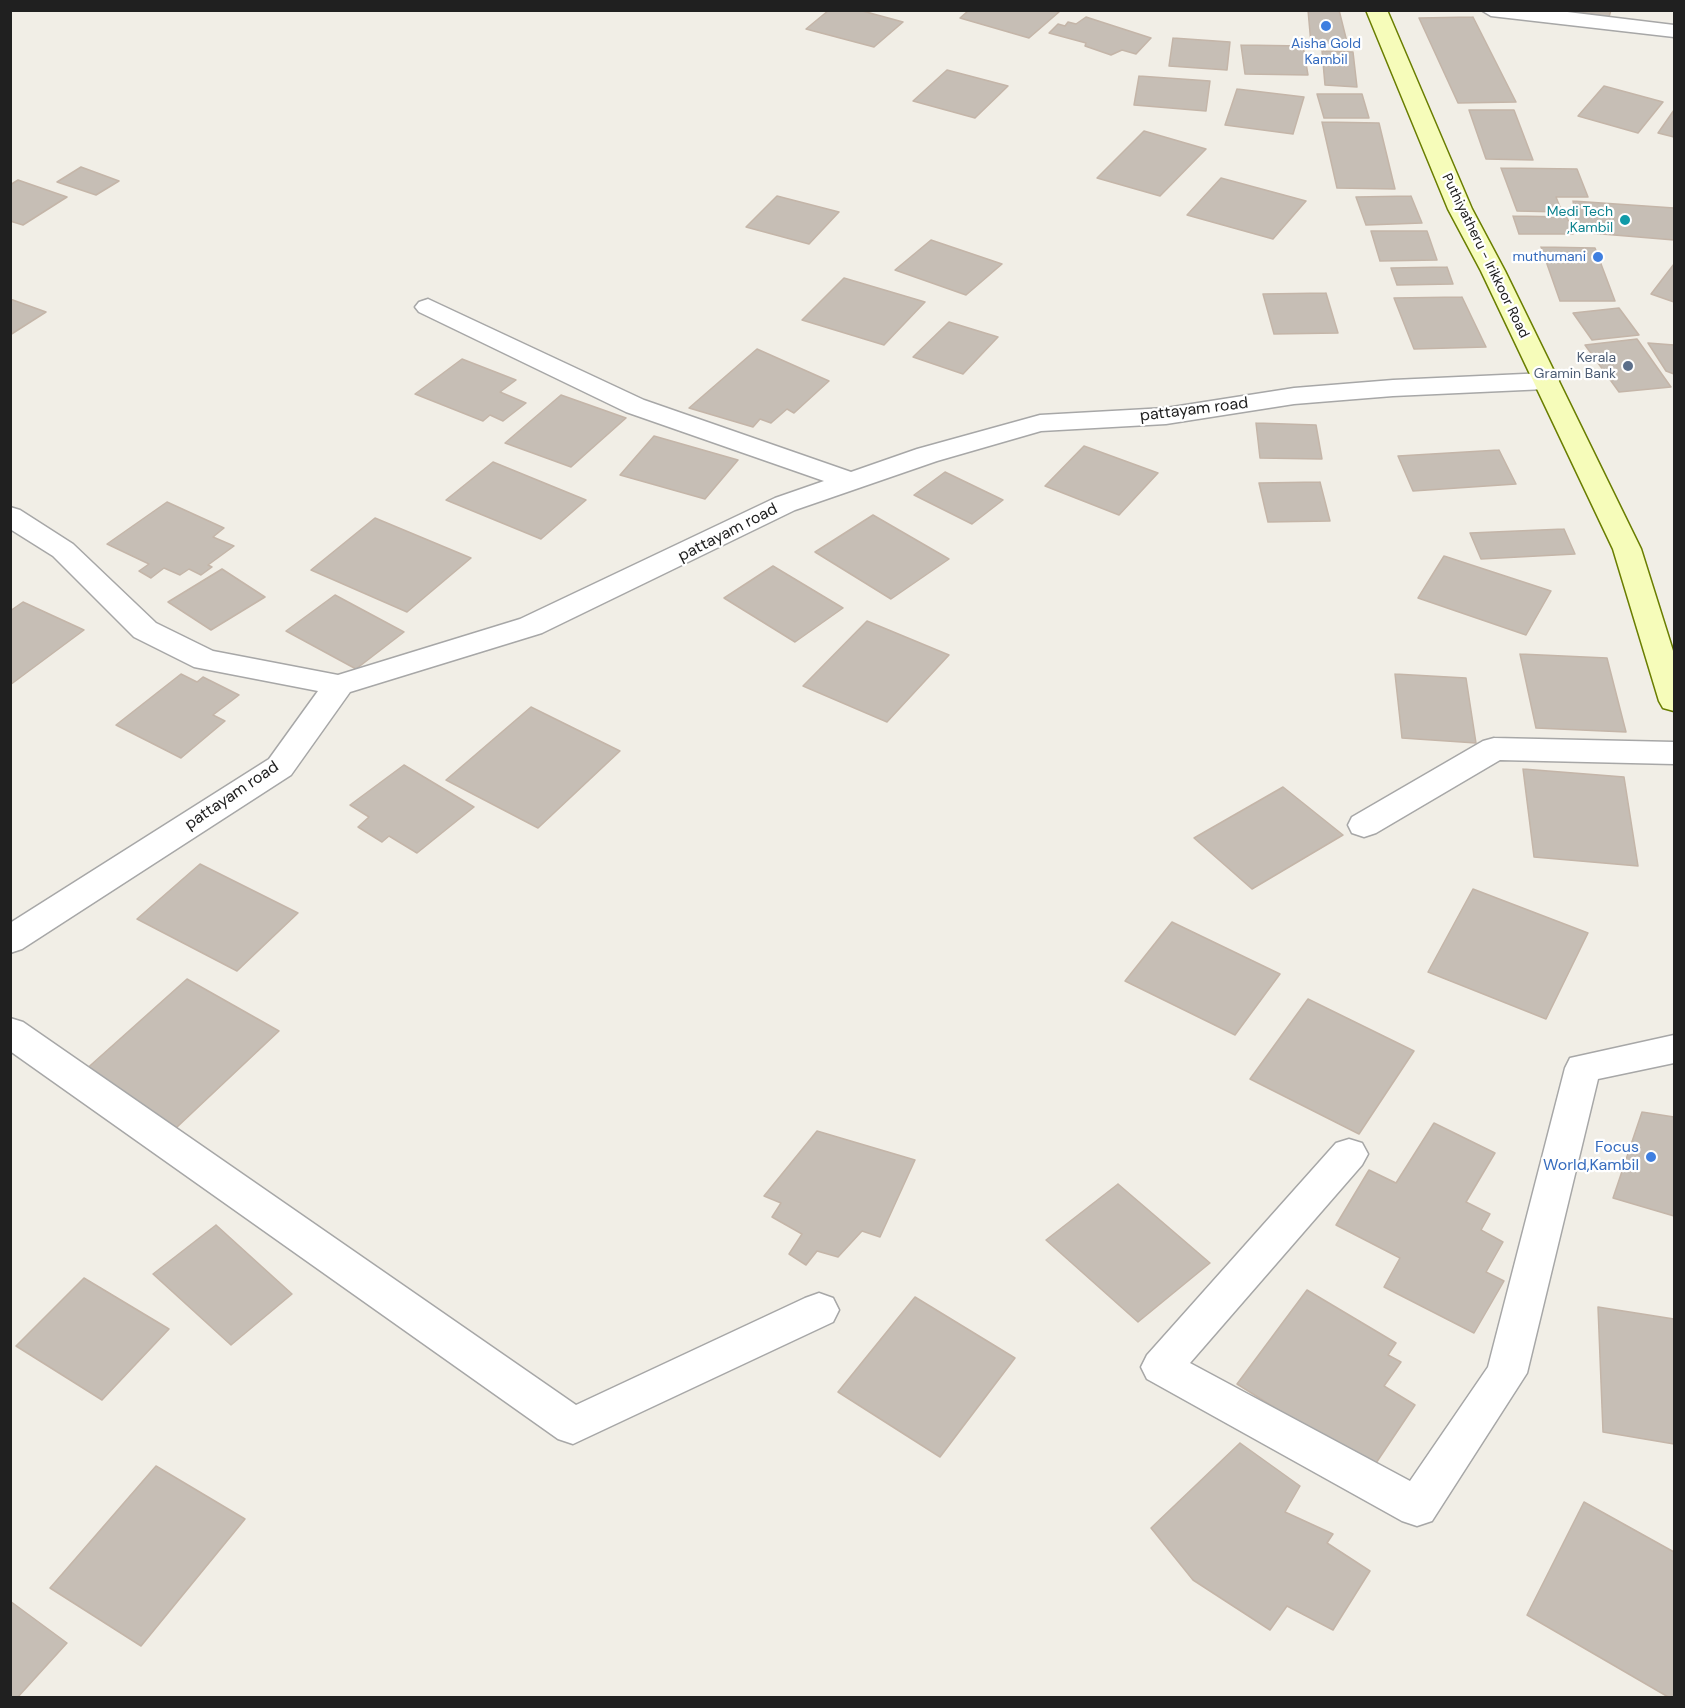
<!DOCTYPE html>
<html>
<head>
<meta charset="utf-8">
<style>
	body { margin:0 }
	#map { position:relative; width:1685px; height:1708px; overflow:hidden; background:#f1eee6; font-family:"DM Sans",sans-serif }
	canvas { display:block }
	.frame { position:absolute; inset:0; border:12px solid #202020; pointer-events:none }
</style>
</head>
<body>
<div id="map">
<canvas width="1685" height="1708"></canvas>
<div class="frame"></div>
</div>
<script>
const g = document.querySelector('canvas').getContext('2d');
g.lineJoin = 'round';
function fillPath(path, color) {
  g.fillStyle = color;
  g.fill(path, 'evenodd');
}
function shape(rows) {
  const path = new Path2D();
  for (const r of rows) {
    path.moveTo(r[0], r[1]);
    for (let i = 2; i < r.length; i += 2) path.lineTo(r[i], r[i + 1]);
  }
  return path;
}
function strokePath(path, color, width, dash) {
  g.strokeStyle = color;
  g.lineWidth = width;
  g.lineCap = dash ? 'butt' : 'round';
  g.setLineDash(dash || []);
  g.stroke(path);
}
function write(font, color, halo, rows, align = 'center') {
  g.font = font + ' "DM Sans",sans-serif';
  g.lineWidth = 4.5;
  g.setLineDash([]);
  g.textBaseline = 'middle';
  g.strokeStyle = halo;
  g.fillStyle = color;
  for (const [text, x, y, turn = 0] of rows) {
    g.save();
    g.translate(x, y);
    g.rotate((+turn || 0) * Math.PI / 180);
    g.textAlign = isNaN(turn) ? turn : align;
    if (halo) g.strokeText(text, 0, 0);
    g.fillText(text, 0, 0);
    g.restore();
  }
}
const building = shape([
	[829,10,859,10,903,22,874,47,806,29,829,10],
	[969,10,1052,10,1059,12,1029,38,960,18,969,10],
	[1308,10,1339,10,1347,42,1311,44,1308,10],
	[1565,10,1611,10,1609,17,1565,10],
	[1086,17,1151,38,1136,54,1122,50,1111,55,1085,46,1086,43,1049,33,1058,24,1065,26,1068,22,1076,24,1086,17],
	[1473,17,1516,102,1458,103,1419,18,1473,17],
	[1173,38,1230,42,1227,70,1169,66,1173,38],
	[1241,45,1303,46,1308,75,1245,74,1241,45],
	[1322,51,1353,52,1357,87,1325,85,1322,51],
	[947,70,1008,86,975,118,913,101,947,70],
	[1139,76,1210,81,1206,111,1134,105,1139,76],
	[1604,86,1663,102,1638,133,1578,116,1604,86],
	[1237,89,1304,97,1293,134,1225,125,1237,89],
	[1317,94,1362,94,1369,118,1324,118,1317,94],
	[1469,110,1514,110,1533,160,1486,159,1469,110],
	[1674,110,1674,137,1658,133,1674,110],
	[1322,122,1379,123,1395,189,1337,188,1322,122],
	[1144,131,1206,149,1160,196,1097,178,1144,131],
	[81,167,119,181,96,195,57,182,81,167],
	[1501,168,1577,169,1588,197,1556,197,1562,212,1517,211,1501,168],
	[1221,178,1306,201,1273,239,1187,215,1221,178],
	[18,180,67,197,23,225,10,221,10,185,18,180],
	[777,196,839,212,809,244,746,227,777,196],
	[1411,196,1422,223,1366,225,1356,197,1411,196],
	[1573,201,1674,208,1674,240,1578,232,1573,201],
	[1513,216,1567,217,1573,234,1519,234,1513,216],
	[1371,231,1427,231,1437,260,1380,261,1371,231],
	[931,240,1002,264,966,295,895,270,931,240],
	[1541,247,1595,248,1615,301,1560,301,1541,247],
	[1674,264,1674,302,1651,294,1674,264],
	[1447,267,1453,284,1397,285,1391,268,1447,267],
	[844,278,925,302,884,345,802,320,844,278],
	[1326,293,1338,333,1274,334,1263,294,1326,293],
	[1462,297,1486,347,1414,349,1394,298,1462,297],
	[10,299,46,312,10,335,10,299],
	[1619,308,1639,335,1592,340,1573,313,1619,308],
	[949,322,998,337,963,374,913,357,949,322],
	[1637,339,1671,387,1619,392,1585,345,1637,339],
	[1648,343,1674,345,1674,374,1666,371,1648,343],
	[757,349,829,381,794,413,787,409,771,423,760,419,753,427,689,408,757,349],
	[462,359,516,380,500,392,526,403,503,421,490,415,483,421,415,394,462,359],
	[561,395,626,418,571,467,505,443,561,395],
	[1256,423,1316,425,1322,459,1260,458,1256,423],
	[654,436,738,460,705,499,620,475,654,436],
	[1084,446,1158,473,1119,515,1045,486,1084,446],
	[1499,450,1516,484,1413,491,1398,456,1499,450],
	[493,462,586,500,541,539,446,500,493,462],
	[945,472,1003,500,972,524,914,495,945,472],
	[1320,482,1330,521,1268,522,1259,483,1320,482],
	[167,502,224,528,213,537,234,546,208,565,212,567,201,575,189,569,180,575,164,568,151,578,139,571,149,564,107,544,167,502],
	[873,515,949,559,891,599,815,552,873,515],
	[375,518,471,558,407,612,311,570,375,518],
	[1564,529,1575,554,1481,559,1470,533,1564,529],
	[1444,556,1551,591,1526,635,1418,598,1444,556],
	[773,566,843,608,795,642,724,598,773,566],
	[222,569,265,597,211,630,168,602,222,569],
	[335,595,404,632,356,669,286,631,335,595],
	[23,602,84,630,10,685,10,611,23,602],
	[867,621,949,655,887,722,803,686,867,621],
	[1520,654,1607,658,1626,732,1536,728,1520,654],
	[181,674,197,682,203,677,239,695,213,715,225,721,181,758,116,725,181,674],
	[1395,674,1466,678,1476,743,1402,738,1395,674],
	[531,707,620,751,538,828,446,780,531,707],
	[404,765,474,807,417,853,389,836,382,842,358,827,369,817,350,805,404,765],
	[1523,769,1624,777,1638,866,1534,857,1523,769],
	[1283,787,1343,835,1252,889,1194,838,1283,787],
	[200,864,298,913,237,971,137,919,200,864],
	[1473,889,1588,933,1546,1019,1428,972,1473,889],
	[1172,922,1280,974,1235,1035,1125,981,1172,922],
	[187,979,279,1031,176,1128,83,1072,187,979],
	[1308,999,1414,1051,1359,1134,1250,1079,1308,999],
	[1642,1112,1674,1117,1674,1216,1613,1198,1642,1112],
	[1434,1123,1495,1153,1466,1202,1490,1214,1481,1230,1503,1242,1486,1272,1504,1281,1474,1333,1384,1287,1400,1258,1336,1225,1369,1170,1396,1183,1434,1123],
	[817,1131,915,1160,880,1237,862,1231,838,1257,817,1251,806,1265,789,1254,802,1234,772,1217,781,1203,764,1196,817,1131],
	[1118,1184,1210,1263,1138,1322,1046,1240,1118,1184],
	[216,1225,292,1294,231,1345,153,1274,216,1225],
	[84,1278,169,1329,102,1400,16,1346,84,1278],
	[1307,1290,1396,1343,1388,1355,1401,1362,1384,1386,1415,1405,1372,1469,1237,1384,1307,1290],
	[915,1297,1015,1358,940,1457,838,1392,915,1297],
	[1598,1307,1674,1319,1674,1444,1603,1432,1598,1307],
	[1240,1443,1300,1486,1285,1512,1333,1534,1327,1543,1370,1571,1333,1630,1287,1606,1270,1630,1193,1580,1151,1528,1240,1443],
	[156,1466,245,1519,141,1646,50,1588,156,1466],
	[1584,1502,1674,1552,1674,1698,1670,1698,1527,1615,1584,1502],
	[10,1601,67,1643,17,1698,10,1698,10,1601]
]);
fillPath(building, '#c6beb5');
strokePath(building, '#c4b5a8', 1.5);
const minor = shape([
	[1481,10,1551,10,1674,25,1674,37,1491,16,1481,10],
	[428,299,644,400,851,472,917,449,1040,415,1166,408,1294,388,1393,380,1546,373,1555,375,1559,381,1555,387,1546,389,1393,396,1294,404,1166,424,1041,431,937,461,795,510,542,633,350,692,291,775,22,949,10,953,10,923,269,759,318,691,194,667,134,637,53,556,10,529,10,507,20,510,73,544,156,623,213,651,338,675,520,619,775,498,824,481,626,412,419,312,415,307,419,302,428,299],
	[1494,738,1674,742,1674,764,1500,760,1376,833,1364,837,1352,833,1348,825,1352,817,1483,741,1494,738],
	[10,1018,23,1022,576,1405,805,1298,819,1293,833,1298,839,1310,833,1322,573,1444,558,1439,10,1051,10,1018],
	[1674,1035,1674,1063,1598,1079,1527,1373,1432,1521,1417,1526,1402,1521,1147,1379,1141,1367,1147,1355,1336,1143,1349,1139,1362,1143,1368,1154,1362,1165,1190,1363,1410,1481,1488,1367,1565,1068,1570,1058,1674,1035]
]);
const secondary = shape([
	[1366,10,1387,10,1472,209,1505,271,1641,549,1674,654,1674,711,1663,708,1659,701,1613,549,1481,271,1448,209,1366,10]
]);
strokePath(minor, '#a7a7a7', 3);
strokePath(secondary, '#6a7e01', 3);
fillPath(minor, '#fff');
fillPath(secondary, '#f6fcba');
for (const [x, y, r, color] of [
	[1326,26,6,"#3f7fe0"],
	[1625,220,6,"#0f9aa8"],
	[1598,257,6,"#3f7fe0"],
	[1628,366,6,"#5c6f8a"],
	[1651,1157,6,"#3f7fe0"]
]) {
  const dot = new Path2D();
  dot.arc(x, y, r, 0, 2 * Math.PI);
  g.fillStyle = color;
  g.fill(dot);
  strokePath(dot, '#fff', 2);
}
write('14px', '#366cbe', '#fff', [
	["Aisha Gold",1326,44],
	["Kambil",1326,60],
	["muthumani",1586,257,"right"]
]);
write('14px', '#0d838f', '#fff', [
	["Medi Tech",1613,212],
	[",Kambil",1613,228]
], 'right');
write('14px', '#202020', '#fff', [
	["Puthiyatheru - Irikkoor Road",1485,256,64]
]);
write('14px', '#4e5e75', '#fff', [
	["Kerala",1616,358],
	["Gramin Bank",1616,374]
], 'right');
write('16px', '#202020', '#fff', [
	["pattayam road",1194,410,-7],
	["pattayam road",728,533,-27],
	["pattayam road",232,796,-34]
]);
write('16px', '#366cbe', '#fff', [
	["Focus",1639,1148],
	["World,Kambil",1639,1166]
], 'right');
</script>
</body>
</html>
